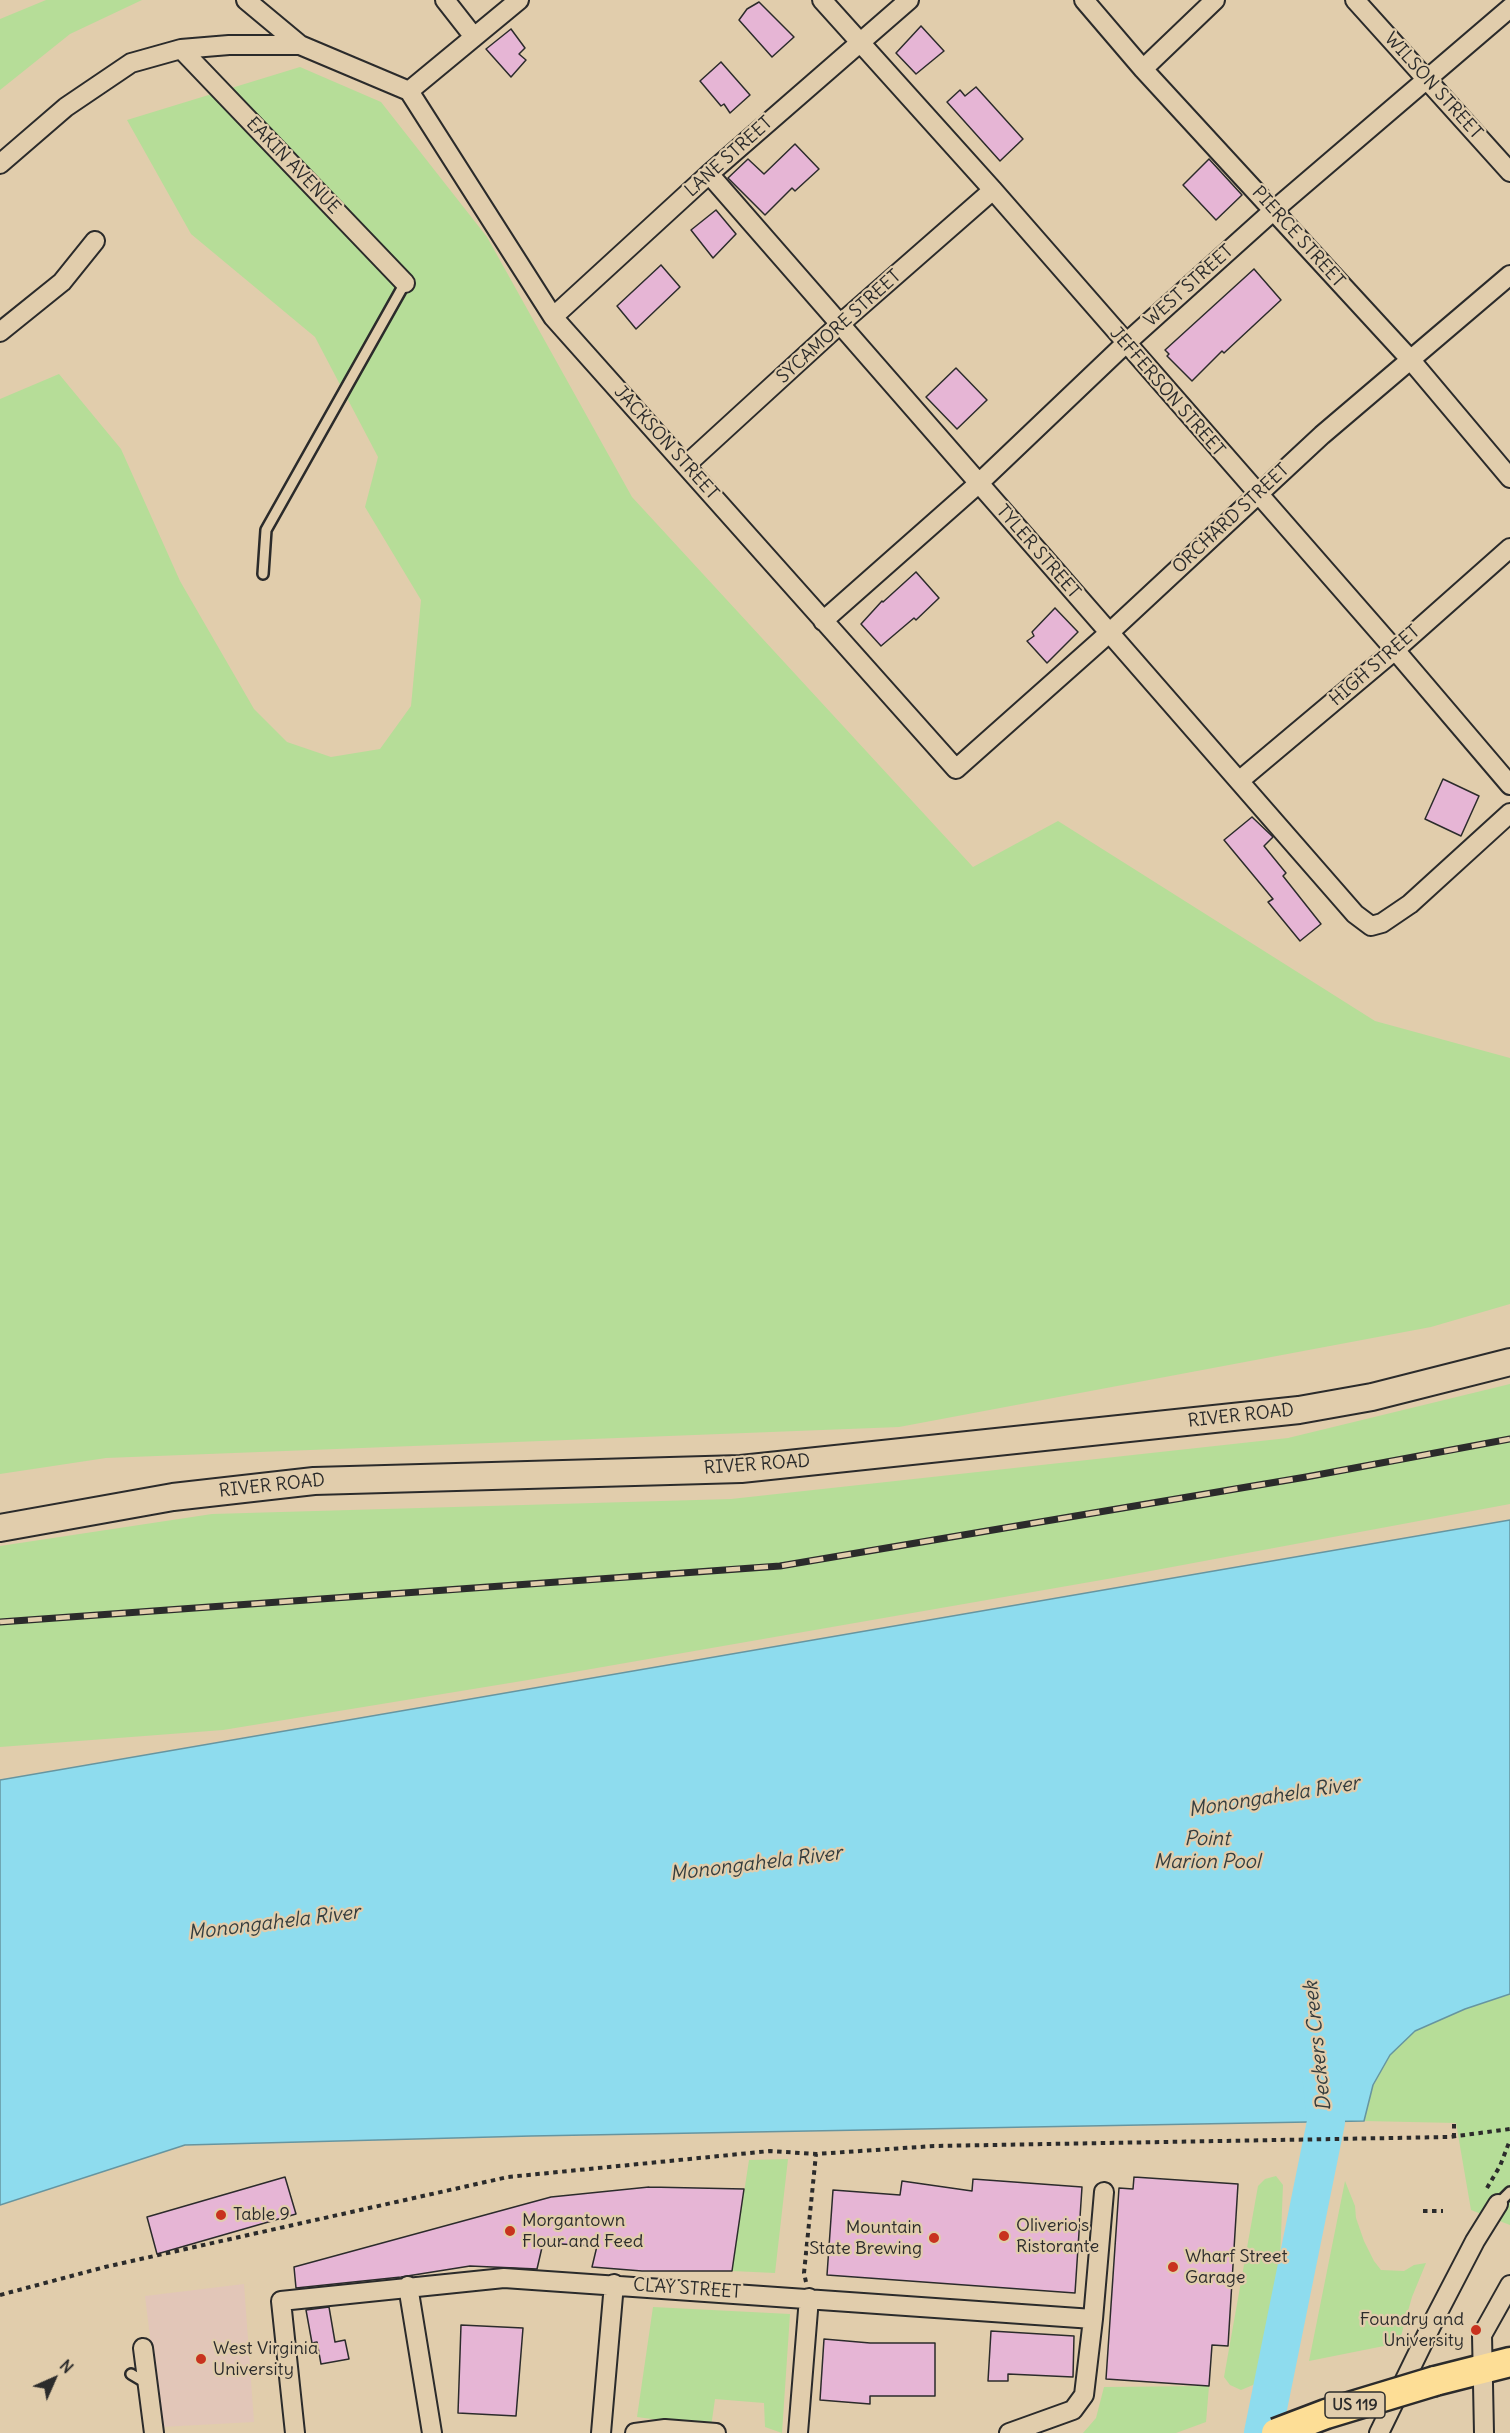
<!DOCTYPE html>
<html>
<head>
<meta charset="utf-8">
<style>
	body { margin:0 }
	#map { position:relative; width:1510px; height:2433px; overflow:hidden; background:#e1cdac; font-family:Delius,sans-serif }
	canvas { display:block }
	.north { position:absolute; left:24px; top:2349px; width:60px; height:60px; -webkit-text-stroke:4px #e1cdac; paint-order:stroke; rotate:45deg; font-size:16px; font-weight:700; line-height:24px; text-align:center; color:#2b2b2b }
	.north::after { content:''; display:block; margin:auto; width:21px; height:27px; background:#2b2b2b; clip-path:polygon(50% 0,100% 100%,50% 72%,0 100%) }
</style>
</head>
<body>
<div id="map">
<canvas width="1510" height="2433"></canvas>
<div class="north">N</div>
</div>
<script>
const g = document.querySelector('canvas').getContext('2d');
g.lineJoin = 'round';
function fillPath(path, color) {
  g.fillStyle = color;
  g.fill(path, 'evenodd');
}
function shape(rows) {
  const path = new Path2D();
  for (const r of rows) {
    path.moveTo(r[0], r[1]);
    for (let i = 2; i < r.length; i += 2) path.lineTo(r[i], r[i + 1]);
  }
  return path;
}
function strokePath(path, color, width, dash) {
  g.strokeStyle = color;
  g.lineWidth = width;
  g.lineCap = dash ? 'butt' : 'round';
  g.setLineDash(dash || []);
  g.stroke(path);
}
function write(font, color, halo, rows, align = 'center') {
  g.font = font + ' Delius,sans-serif';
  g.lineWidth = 4.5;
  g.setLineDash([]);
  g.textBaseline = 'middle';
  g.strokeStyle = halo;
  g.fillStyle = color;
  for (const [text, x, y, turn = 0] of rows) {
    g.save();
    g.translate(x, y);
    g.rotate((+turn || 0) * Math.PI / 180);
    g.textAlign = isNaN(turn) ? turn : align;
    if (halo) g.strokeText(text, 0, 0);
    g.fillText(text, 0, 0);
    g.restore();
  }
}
fillPath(shape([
	[244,2284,254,2422,161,2427,145,2296]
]), '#e2c6b8');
fillPath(shape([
	[46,0,142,0,70,34,0,90,0,19],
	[300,67,381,102,487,237,632,497,973,867,1058,821,1375,1021,1510,1058,1510,1304,1431,1327,899,1427,106,1458,0,1474,0,399,59,374,121,449,180,581,254,709,287,742,331,757,380,749,411,706,421,600,365,507,378,457,315,337,191,234,127,120],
	[1510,1384,1510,1504,1113,1578,528,1680,223,1730,0,1747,0,1546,212,1514,731,1499,1288,1438],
	[1510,1994,1510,2225,1471,2210,1456,2123,1364,2121,1373,2085,1390,2055,1415,2031,1465,2009],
	[788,2159,775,2273,732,2271,749,2160],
	[1276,2176,1283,2185,1279,2284,1272,2332,1261,2378,1253,2385,1241,2390,1230,2385,1224,2377,1258,2186,1265,2179],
	[1345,2181,1355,2206,1356,2218,1364,2241,1374,2261,1381,2270,1404,2271,1414,2265,1426,2263,1412,2297,1399,2343,1309,2361],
	[653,2307,790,2314,782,2433,765,2427,764,2403,715,2399,711,2427,637,2417],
	[1209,2386,1206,2422,1176,2433,1083,2433,1096,2418,1104,2387]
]), '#b6dd98');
const water = shape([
	[1510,1520,1510,1994,1465,2009,1415,2031,1390,2055,1373,2085,1364,2121,531,2136,185,2145,0,2205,0,1780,1510,1520]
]);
fillPath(water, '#8edcee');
strokePath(water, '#6695a0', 1.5);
strokePath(shape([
	[1263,2433,1326,2122,1321,2072]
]), '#8edcee', 38);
const building = shape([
	[759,2,794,37,772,57,739,20,747,9,759,2],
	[921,26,944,51,916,74,896,53,921,26],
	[511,29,525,48,519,54,526,60,511,77,486,49,511,29],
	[721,62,750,95,730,113,724,104,721,106,700,81,721,62],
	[976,87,1023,139,1000,161,947,102,960,90,965,96,976,87],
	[795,144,819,169,795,191,792,188,765,215,728,178,748,159,764,174,795,144],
	[1209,159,1242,195,1216,220,1183,185,1209,159],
	[716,210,736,234,713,258,691,230,716,210],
	[661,265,680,287,636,329,617,306,661,265],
	[1254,269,1281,300,1224,353,1222,351,1192,381,1167,356,1169,354,1165,350,1254,269],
	[956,368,987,400,957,429,926,397,956,368],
	[916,572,939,598,916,620,914,618,881,646,861,624,882,601,883,602,916,572],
	[1055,608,1078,632,1047,663,1027,641,1034,636,1032,632,1055,608],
	[1443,779,1479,796,1461,836,1425,819,1443,779],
	[1252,817,1273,837,1264,846,1286,873,1283,876,1321,924,1300,941,1268,902,1273,899,1224,840,1252,817],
	[285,2177,296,2214,157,2254,147,2217,285,2177],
	[1134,2177,1238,2184,1228,2346,1212,2345,1209,2386,1106,2379,1119,2188,1133,2189,1134,2177],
	[973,2179,1082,2187,1075,2293,827,2275,833,2190,900,2195,902,2181,972,2191,973,2179],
	[649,2187,744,2189,732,2271,642,2271,592,2267,597,2246,543,2243,537,2269,470,2266,401,2277,296,2288,294,2267,551,2197,649,2187],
	[329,2307,335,2342,345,2340,349,2359,321,2364,317,2342,312,2343,306,2310,329,2307],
	[461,2325,523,2328,516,2416,458,2413,461,2325],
	[991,2331,1074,2336,1073,2377,1008,2374,1008,2381,988,2381,991,2331],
	[824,2339,870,2343,935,2343,935,2396,870,2396,870,2404,820,2400,824,2339]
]);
fillPath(building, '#e6b5d5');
strokePath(building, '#2b2b2b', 1.5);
const lane = shape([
	[263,574,266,530,405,283],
	[1498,2204,1510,2192],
	[131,2374,148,2384]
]);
const street = shape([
	[246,0,300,45],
	[445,0,474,37],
	[822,0,993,190,1395,650,1510,785],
	[1084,0,1143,69,1409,358,1510,478],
	[1355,0,1510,172],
	[181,49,405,283],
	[1143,69,1215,0],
	[409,91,553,317,956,769,1109,633,1322,435,1510,275],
	[409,91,519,0],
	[0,164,66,107,131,63,181,49,229,45,300,45,409,91],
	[709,174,1355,914,1371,926,1382,923,1410,904,1510,813],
	[553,317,709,174,909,0],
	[0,332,62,282,95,241],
	[686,465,840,324,993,190],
	[823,621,978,484,1125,344,1274,210,1510,8],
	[1239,781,1395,650,1510,548],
	[408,2286,432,2433],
	[143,2348,154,2433],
	[295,2433,281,2301,504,2278,1093,2319],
	[601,2433,614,2284],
	[635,2433,665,2429,716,2433],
	[798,2433,809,2298],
	[1009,2433,1073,2410,1084,2395,1093,2319,1104,2192],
	[1379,2433,1435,2318,1475,2241,1498,2204],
	[1484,2433,1482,2335,1510,2285]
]);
const secondary = shape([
	[0,1528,173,1497,314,1481,741,1469,1299,1410,1372,1397,1510,1362]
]);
const primary = shape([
	[1435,2381,1510,2362]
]);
strokePath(lane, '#2b2b2b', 14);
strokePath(street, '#2b2b2b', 22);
strokePath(secondary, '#2b2b2b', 30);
strokePath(primary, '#2b2b2b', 33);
strokePath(shape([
	[1454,2124,1454,2136],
	[1487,2188,1500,2166,1510,2140],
	[1423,2211,1443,2211],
	[806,2282,804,2273,816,2154],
	[0,2295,105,2267,508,2177,770,2151,816,2154,934,2146,1449,2137,1510,2129]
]), '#2b2b2b', 4, [4.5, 4.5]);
strokePath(lane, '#e1cdac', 9);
strokePath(street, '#e1cdac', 18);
strokePath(secondary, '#e1cdac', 26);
strokePath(primary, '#fdde96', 28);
const rail = shape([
	[0,1622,780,1566,1306,1477,1510,1439]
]);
strokePath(rail, '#2b2b2b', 7);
strokePath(rail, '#e1cdac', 4.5, [14]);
const primaryBridge = shape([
	[1276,2433,1326,2414,1435,2381]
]);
strokePath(primaryBridge, '#2b2b2b', 33, []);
strokePath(primaryBridge, '#fdde96', 28);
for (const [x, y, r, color] of [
	[221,2215,6,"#c8321e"],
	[510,2231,6,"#c8321e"],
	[1004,2236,6,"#c8321e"],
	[934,2238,6,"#c8321e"],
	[1173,2267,6,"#c8321e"],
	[1476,2330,6,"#c8321e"],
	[201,2359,6,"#c8321e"]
]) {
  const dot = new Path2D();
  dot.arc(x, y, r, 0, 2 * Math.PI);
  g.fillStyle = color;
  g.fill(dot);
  strokePath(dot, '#e1cdac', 2);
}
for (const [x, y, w] of [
	[1355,2405,60]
]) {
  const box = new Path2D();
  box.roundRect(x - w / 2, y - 13, w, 26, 4.5);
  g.fillStyle = '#e1cdac';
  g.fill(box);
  strokePath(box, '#2b2b2b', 1.5);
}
write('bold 16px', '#2b2b2b', null, [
	["US 119",1355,2405]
]);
write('18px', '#2b2b2b', '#e1cdac', [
	["WILSON STREET",1433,86,48],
	["LANE STREET",729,157,-42],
	["EAKIN AVENUE",293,166,46],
	["PIERCE STREET",1298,237,48],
	["WEST STREET",1189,286,-42],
	["SYCAMORE STREET",839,327,-42],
	["JEFFERSON STREET",1167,392,49],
	["JACKSON STREET",666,443,48],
	["ORCHARD STREET",1231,519,-43],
	["TYLER STREET",1038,552,49],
	["HIGH STREET",1375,666,-41],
	["RIVER ROAD",1241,1416,-6],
	["RIVER ROAD",757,1465,-4],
	["RIVER ROAD",272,1486,-6],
	["CLAY STREET",687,2289,4]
]);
write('18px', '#2b2b2b', '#e1cdac', [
	["Table 9",233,2215],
	["Morgantown",522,2221],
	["Flour and Feed",522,2242],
	["Oliverio's",1016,2226],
	["Ristorante",1016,2247],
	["Mountain",922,2228,"right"],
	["State Brewing",922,2249,"right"],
	["Wharf Street",1185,2257],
	["Garage",1185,2278],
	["Foundry and",1464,2320,"right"],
	["University",1464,2341,"right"],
	["West Virginia",213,2349],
	["University",213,2370]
], 'left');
write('italic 20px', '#353d3e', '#e1cdac', [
	["Monongahela River",1274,1797,-9],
	["Point",1207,1839],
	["Marion Pool",1207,1862],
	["Monongahela River",756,1864,-7],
	["Monongahela River",274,1923,-7],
	["Deckers Creek",1318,2046,-96]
]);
</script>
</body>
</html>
